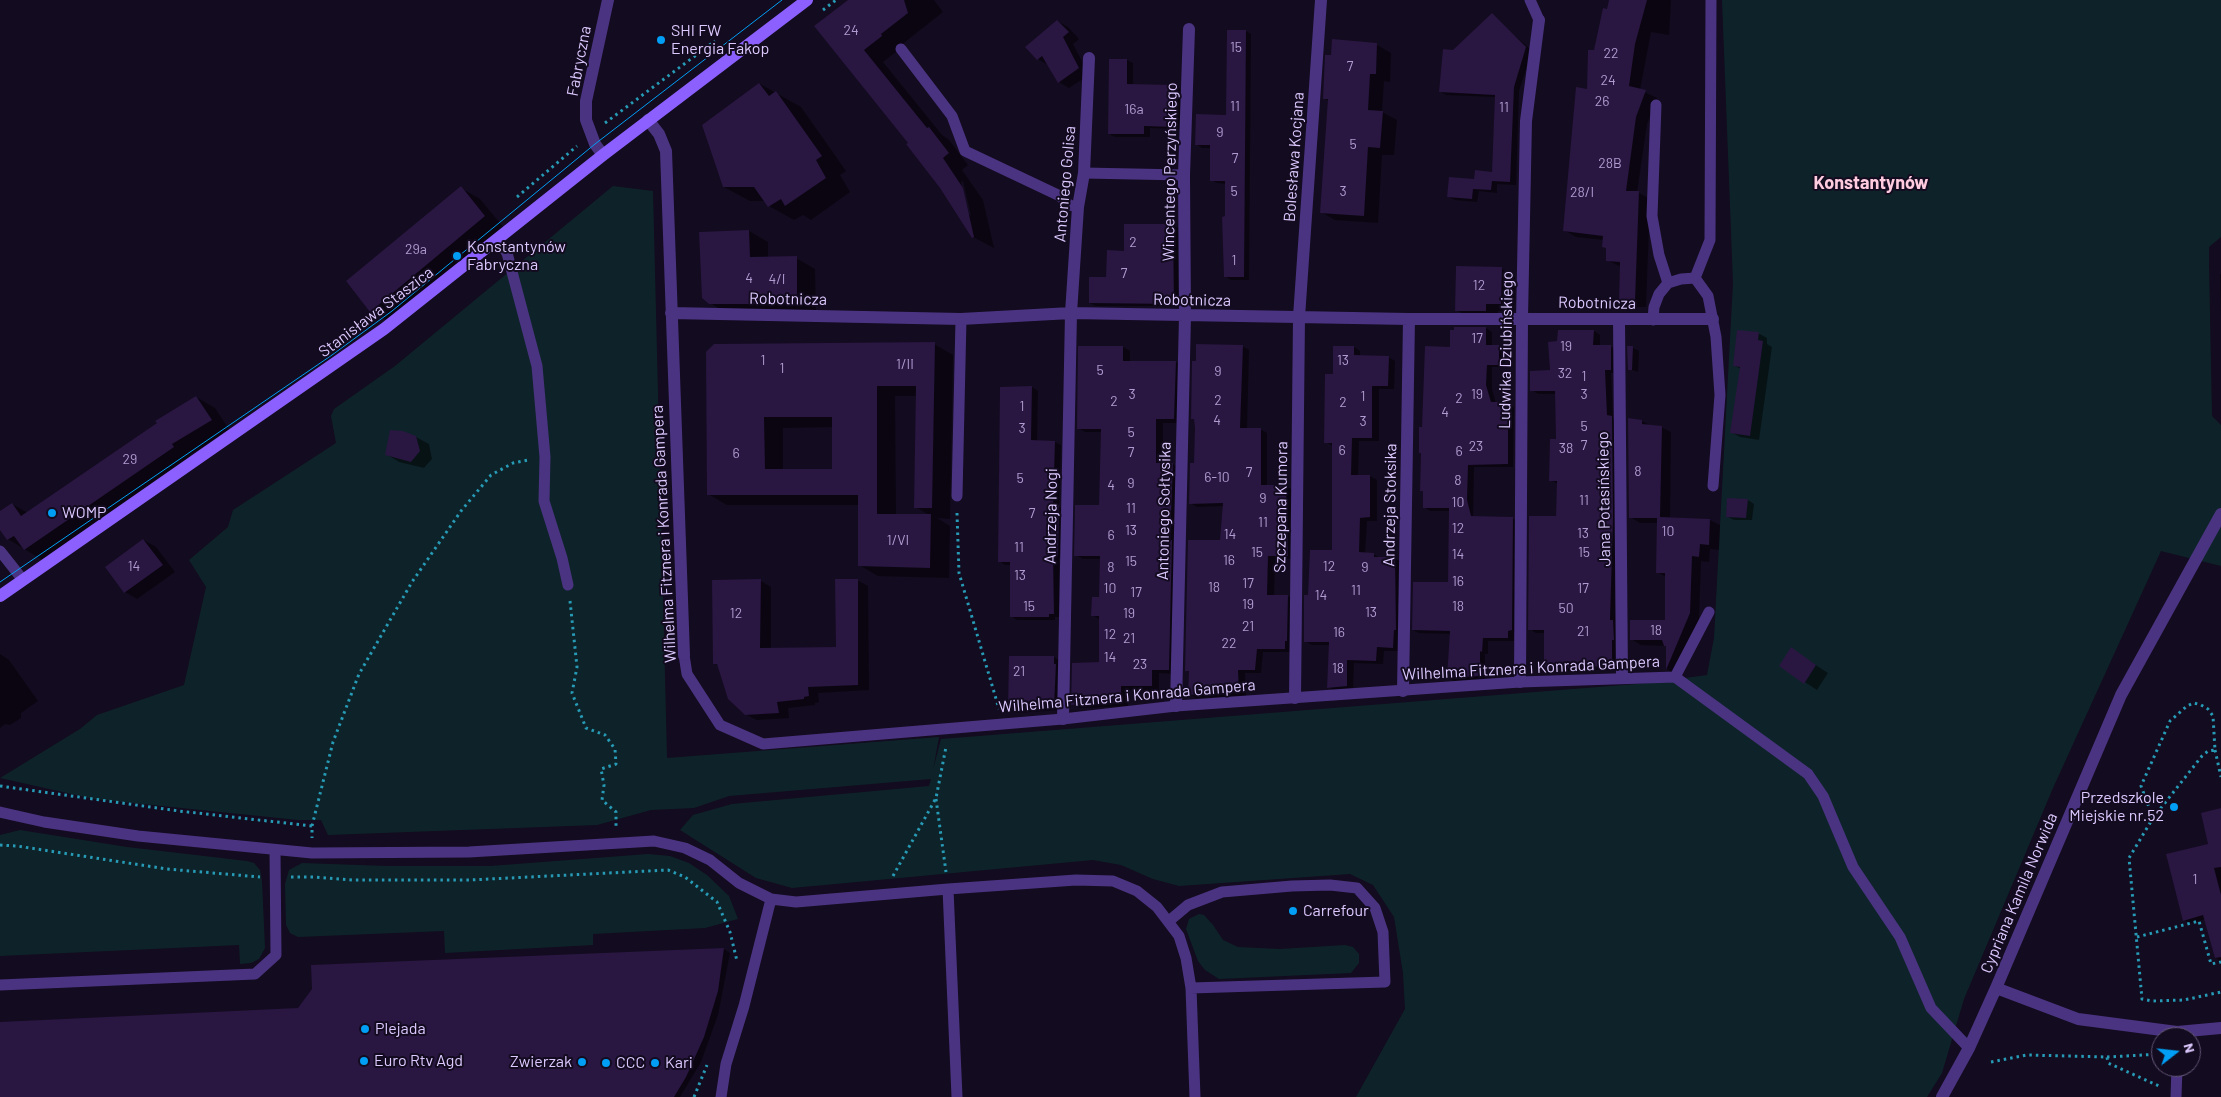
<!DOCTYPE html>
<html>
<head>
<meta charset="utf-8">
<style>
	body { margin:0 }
	#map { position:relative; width:2221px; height:1097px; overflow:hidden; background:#130b1f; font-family:Barlow,sans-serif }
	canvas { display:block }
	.north { position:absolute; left:2151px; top:1027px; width:50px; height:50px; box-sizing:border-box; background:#130b1f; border:1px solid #645779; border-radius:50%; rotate:74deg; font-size:14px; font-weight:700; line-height:20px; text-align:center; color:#ddc9ff }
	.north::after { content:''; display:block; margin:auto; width:18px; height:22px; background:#009ef4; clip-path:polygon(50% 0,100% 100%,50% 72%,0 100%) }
</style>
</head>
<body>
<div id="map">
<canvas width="2221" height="1097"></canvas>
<div class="north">N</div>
</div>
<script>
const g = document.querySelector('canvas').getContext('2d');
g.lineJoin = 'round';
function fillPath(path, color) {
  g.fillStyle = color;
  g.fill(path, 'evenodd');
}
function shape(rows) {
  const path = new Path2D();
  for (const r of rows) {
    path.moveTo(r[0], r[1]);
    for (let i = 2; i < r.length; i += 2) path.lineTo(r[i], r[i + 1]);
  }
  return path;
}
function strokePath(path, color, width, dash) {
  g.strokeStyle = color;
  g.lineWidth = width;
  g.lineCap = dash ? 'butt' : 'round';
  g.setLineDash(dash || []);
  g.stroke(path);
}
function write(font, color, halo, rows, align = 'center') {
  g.font = font + ' Barlow,sans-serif';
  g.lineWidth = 4;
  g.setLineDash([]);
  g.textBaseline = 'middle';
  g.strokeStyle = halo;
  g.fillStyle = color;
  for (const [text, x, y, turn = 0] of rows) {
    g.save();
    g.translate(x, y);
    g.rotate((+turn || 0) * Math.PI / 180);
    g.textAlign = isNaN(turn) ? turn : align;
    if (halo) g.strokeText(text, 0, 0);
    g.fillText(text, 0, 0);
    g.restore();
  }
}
fillPath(shape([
	[1722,0,2221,0,2221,237,2209,247,2209,265,2212,416,2221,425,2221,566,2161,551,2053,788,1964,999,1942,1073,1927,1097,1356,1097,1405,1009,1403,973,1394,917,1373,885,1350,874,1179,886,1153,879,1121,865,1093,860,792,888,756,878,680,830,693,815,732,804,929,786,931,779,729,796,694,808,651,810,597,825,328,835,321,820,298,820,94,799,0,778,80,729,97,715,184,685,206,587,189,560,228,527,233,510,336,443,331,416,334,409,395,366,613,186,653,191,667,758,939,737,933,770,941,739,1649,683,1707,675,1714,638,1733,283],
	[20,830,127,847,247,861,254,863,260,870,262,881,265,948,259,959,251,963,240,964,239,945,0,956,0,835],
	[648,854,670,856,689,863,707,875,729,896,738,919,705,928,593,934,593,945,445,953,444,931,298,937,290,933,286,925,285,884,289,870,302,863,387,866,490,866],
	[1199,914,1204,915,1213,925,1223,940,1238,947,1280,949,1345,945,1353,947,1359,954,1359,963,1351,973,1219,979,1205,970,1198,961,1186,929,1189,919]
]), '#0e2329');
fillPath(shape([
	[850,0,934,0,943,12,900,46,901,48,883,62,942,135,949,140,968,165,962,170,983,200,994,248,973,237,910,143,815,26],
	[963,181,971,216,967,213,961,182],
	[1611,0,1671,0,1669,35,1651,32,1640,90,1657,98,1647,124,1637,192,1650,199,1646,307,1632,307,1621,300,1621,267,1607,260,1608,249,1604,240,1576,237,1564,230,1595,52],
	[1492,15,1532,51,1519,91,1516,185,1497,184,1497,193,1479,191,1477,202,1455,200,1449,197,1475,181,1493,173,1496,97,1446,95,1441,92,1454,51],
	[1057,21,1068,27,1079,39,1073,44,1089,75,1069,88,1059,82,1048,65,1038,59],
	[1246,31,1251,34,1249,280,1231,280,1225,276,1226,184,1217,183,1211,180,1211,148,1202,148,1196,144,1227,116],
	[1333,41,1377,45,1391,53,1390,82,1384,81,1382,112,1397,120,1394,155,1382,155,1378,223,1335,220,1321,212,1329,101,1324,98],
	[1127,60,1133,63,1133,85,1175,86,1181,89,1180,129,1150,128,1150,137,1115,137,1109,134],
	[760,84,801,107,846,171,840,175,850,192,811,220,803,215,794,220,769,206,765,201,750,201,724,187],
	[461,188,480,199,504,228,390,322,371,311],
	[1173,225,1179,229,1179,306,1096,306,1090,303,1125,252,1126,226],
	[749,231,768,242,768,258,796,258,815,269,816,315,730,315,710,303],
	[1502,269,1515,276,1514,311,1498,311,1498,317,1469,317,1456,310],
	[2220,274,2221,274,2221,316],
	[1486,328,1492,332,1492,346,1498,346,1504,350,1505,367,1492,367,1492,389,1496,404,1508,404,1514,407,1513,467,1474,467,1473,517,1512,518,1518,521,1518,633,1514,633,1514,641,1488,641,1488,654,1485,654,1485,678,1454,681,1448,678,1451,634,1419,633,1413,630,1449,583,1450,511,1430,511,1424,507,1423,428,1451,348],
	[1594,331,1600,335,1600,346,1611,347,1617,350,1617,373,1611,373,1613,418,1618,421,1618,669,1552,672,1546,669,1545,633,1536,633,1530,629,1557,517,1558,484,1551,480,1558,440,1556,394,1538,394,1532,390,1551,371,1558,342],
	[1758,333,1767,338,1767,344,1772,347,1759,440,1740,437,1731,432,1741,369,1735,366],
	[934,344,953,355,950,519,937,518,950,526,949,578,878,576,859,565,859,505,727,505,708,494,707,353],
	[895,396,917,396,916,507,929,515,896,515],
	[833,427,833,470,783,470,783,428],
	[1242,346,1249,350,1247,429,1260,429,1267,433,1267,486,1286,486,1293,490,1295,559,1275,559,1274,596,1288,596,1294,600,1292,652,1263,652,1261,673,1245,673,1246,696,1196,698,1190,694,1190,672,1186,670,1221,542,1224,506,1197,507,1190,503,1195,465,1196,428,1195,420,1192,418],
	[1123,347,1130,351,1130,362,1176,362,1183,367,1182,423,1163,423,1163,464,1173,464,1180,469,1176,674,1159,673,1159,690,1128,690,1128,706,1080,708,1073,704,1100,663,1100,620,1093,615,1101,599,1101,559,1083,559,1076,555,1100,506,1103,432,1085,432,1078,428],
	[1354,347,1360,351,1360,356,1388,357,1395,361,1394,389,1379,389,1379,441,1359,441,1358,476,1370,476,1377,480,1377,521,1367,521,1365,554,1373,554,1380,558,1395,558,1401,562,1399,651,1384,651,1383,664,1354,663,1353,690,1335,691,1328,687,1330,645,1312,645,1305,641,1333,552,1333,446,1326,442,1334,376],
	[1633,348,1639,351,1638,372,1629,369],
	[1032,387,1038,391,1037,441,1055,442,1061,445,1059,507,1065,510,1064,558,1059,558,1060,617,1055,617,1055,620,1017,620,1011,616,1012,565,1005,565,999,561,1002,388],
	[196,397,215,408,230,431,190,455,192,458,44,561,8,539,0,527,0,512,12,504,28,513],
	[1642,421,1651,426,1661,427,1671,432,1670,519,1710,520,1720,525,1719,550,1710,549,1709,562,1701,561,1699,619,1676,674,1667,669,1667,646,1641,645,1631,639,1667,622,1666,577,1657,572,1658,523,1640,523,1630,517],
	[416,437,429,444,432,459,424,468,399,462,386,454],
	[1748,500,1754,504,1752,520,1734,520,1728,517],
	[144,540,156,547,175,572,137,599,125,592],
	[857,580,868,586,869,690,818,693,819,702,815,703,815,705,788,708,789,718,757,720,745,714,719,666,714,663,761,581,771,587,771,650,837,649],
	[1791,649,1828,673,1817,690,1780,666],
	[0,654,9,660,38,701,21,713,21,718,10,725,5,724,0,728],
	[1054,657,1060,661,1060,710,1016,713,1010,709],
	[2221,809,2221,961,2216,958,2206,919,2190,923,2184,920],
	[724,949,730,953,718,1015,701,1062,680,1097,0,1097,0,1023,299,1009,313,990,312,967]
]), '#0007');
fillPath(shape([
	[848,0,904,0,908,13,881,34,882,36,864,50,927,128,929,127,949,153,943,158,963,188,974,237,972,238,940,188,906,144,908,143,814,26],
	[1609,0,1647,0,1635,44,1629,86,1646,90,1636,117,1626,191,1639,191,1635,301,1619,301,1620,262,1606,261,1606,248,1602,247,1603,236,1563,231,1576,87,1587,89,1588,50,1594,50,1603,8,1607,9],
	[1492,13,1526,47,1514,87,1510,182,1492,181,1491,190,1473,189,1472,199,1447,197,1449,177,1474,179,1475,170,1492,172,1495,95,1439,92,1443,49,1453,50],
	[1057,20,1069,32,1063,37,1079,68,1058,83,1042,56,1037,60,1025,47],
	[1227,30,1246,30,1244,277,1224,277,1222,217,1225,216,1225,181,1210,181,1210,145,1195,145,1196,114,1226,115],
	[1332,39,1377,43,1376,74,1370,74,1368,110,1383,111,1380,148,1368,147,1364,216,1320,213,1328,99,1323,99,1325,55,1331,55],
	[1109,59,1127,59,1127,84,1175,85,1174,127,1144,126,1144,134,1108,134],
	[759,83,769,96,776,91,822,156,816,160,826,178,785,206,781,199,768,207,754,187,723,187,702,125],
	[461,186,485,216,370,312,346,281],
	[1124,224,1173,224,1174,304,1089,303,1089,277,1106,277,1107,250,1124,251],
	[749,230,750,257,797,256,797,304,709,304,702,298,699,232],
	[1456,266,1502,267,1501,304,1486,304,1486,311,1455,311],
	[1454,327,1486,327,1486,345,1499,345,1499,365,1487,365,1486,385,1491,402,1508,402,1508,464,1468,465,1467,500,1471,516,1513,517,1512,630,1508,631,1508,638,1483,638,1482,652,1480,651,1480,676,1447,678,1450,631,1412,630,1413,582,1448,582,1449,508,1423,508,1423,491,1420,491,1421,453,1419,453,1419,427,1422,427,1425,346,1450,347,1450,330,1454,330],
	[1558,330,1594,330,1593,345,1611,345,1611,370,1605,370,1607,415,1612,416,1613,518,1610,620,1613,620,1614,640,1612,640,1612,666,1544,669,1544,630,1528,630,1529,516,1556,516,1557,481,1549,481,1550,439,1556,439,1555,391,1530,391,1530,371,1550,370,1548,342,1557,341],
	[1737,330,1759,332,1758,340,1763,341,1750,436,1730,433,1740,367,1733,366],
	[935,342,932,508,914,508,916,386,877,386,877,514,931,514,930,568,858,566,858,495,707,495,706,352,714,344],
	[764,417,832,417,832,469,765,469],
	[1196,344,1243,345,1240,428,1261,428,1261,485,1286,485,1288,556,1268,556,1267,595,1288,595,1287,641,1285,641,1285,649,1257,649,1255,670,1238,670,1239,692,1188,695,1189,671,1185,671,1188,540,1220,540,1223,503,1189,504,1190,463,1194,463,1195,428,1194,419,1191,419,1192,361,1196,361],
	[1078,346,1123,346,1123,361,1176,361,1174,419,1156,419,1156,463,1173,463,1170,540,1172,540,1169,670,1152,670,1152,686,1121,686,1121,703,1071,705,1072,663,1099,662,1099,616,1091,616,1092,597,1099,597,1100,556,1074,556,1075,505,1099,505,1101,429,1077,429],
	[1333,346,1354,346,1354,355,1389,356,1388,386,1372,386,1372,438,1352,438,1351,475,1370,475,1370,517,1360,518,1359,552,1374,553,1374,557,1395,557,1396,630,1394,630,1393,648,1377,647,1376,661,1347,660,1347,686,1327,688,1329,642,1304,642,1304,595,1308,595,1310,550,1332,550,1332,443,1324,443,1325,374,1333,374],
	[1627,346,1633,346,1632,370,1628,370],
	[1032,386,1031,440,1055,441,1053,505,1059,505,1058,556,1053,555,1054,614,1049,614,1049,617,1010,617,1010,562,998,562,1000,387],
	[196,396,212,420,172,444,174,447,24,550,14,536,7,540,0,530,0,511,12,503,21,516,157,423,155,421],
	[1628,418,1642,420,1642,424,1662,426,1660,517,1710,519,1709,545,1700,544,1699,557,1692,556,1690,613,1666,670,1666,646,1664,646,1662,640,1630,640,1630,620,1665,620,1665,573,1656,573,1657,518,1629,518],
	[390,430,403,431,416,436,420,451,411,462,385,455],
	[1727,498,1748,499,1746,518,1726,517],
	[143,539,163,565,124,593,105,567],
	[761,579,760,648,836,647,835,579,858,579,858,685,808,687,809,696,804,697,804,699,777,702,779,713,745,715,728,699,717,664,713,664,712,580],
	[1791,647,1816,665,1804,684,1779,666],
	[1009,656,1054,656,1054,664,1056,664,1054,707,1008,710],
	[2221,808,2221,867,2214,868,2221,895,2221,957,2215,958,2203,915,2183,921,2166,854,2208,844,2201,813],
	[724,948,718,991,704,1037,686,1077,674,1097,0,1097,0,1022,298,1008,312,989,311,965]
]), '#291641');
strokePath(shape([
	[823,10,836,0],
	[605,123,715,41],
	[517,197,577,146],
	[957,513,959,573,999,709],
	[570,601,577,667,572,693,586,728,605,735,615,749,616,764,601,769,604,785,602,800,616,812,616,828],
	[2215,750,2221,777],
	[0,786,179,811,312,826,312,838],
	[936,799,946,872],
	[2153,818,2141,786,2170,721,2187,706,2194,703,2201,705,2208,709,2213,716,2215,750,2208,751,2202,756,2153,818,2129,858,2142,999,2152,1001,2184,1000,2221,992],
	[312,826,333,742,359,674,412,582,461,511,491,475,513,463,528,460],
	[0,845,17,846,167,869,260,877],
	[893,876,936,798,946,747],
	[291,877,313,877,352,880,470,880,668,870,685,877,717,902,730,932,737,961],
	[2137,937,2199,921,2211,964,2221,962],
	[2107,1057,2161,1054],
	[1991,1062,2027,1055,2107,1057,2108,1063,2159,1086],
	[694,1097,707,1065]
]), '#279ab5', 3, [2.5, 4]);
strokePath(shape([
	[1530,0,1539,20],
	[901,49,952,116,965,151,1060,196,1069,205,1078,207],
	[1656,105,1652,216,1659,255,1668,283],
	[1084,173,1184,175],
	[497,239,507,253,537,366,545,457,544,501,562,558,568,585],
	[1695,278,1710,240,1711,0],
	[1695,278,1708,296,1716,337,1720,395,1713,486],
	[1653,320,1654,307,1659,294,1668,283,1681,279,1695,278],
	[957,496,961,319],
	[0,551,23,580],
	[684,655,687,674,720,725,763,744,1063,719,1176,706,1520,682,1675,677,1808,774,1823,796,1853,867,1900,937,1931,1008,1969,1048],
	[1675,677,1709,612],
	[0,812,44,822,138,836,312,853,469,852,654,841,685,848,710,860,739,883,771,899,796,902,948,889,957,1097],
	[948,889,1076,880,1113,881,1137,891,1157,907,1179,936,1186,958,1191,988,1195,1097],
	[1169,921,1188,905,1222,892,1292,886,1330,885,1357,888,1375,908,1383,932,1385,982,1191,988],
	[0,985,255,974,276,955,275,850],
	[721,1097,726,1064,744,1006,771,899],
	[2176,1097,2177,1067]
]), '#4a3381', 11);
strokePath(shape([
	[648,120,659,134,666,151,684,655],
	[603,155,595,144,586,120,586,101,608,0],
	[671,313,961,319,1071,313,1409,319,1713,319],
	[1619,319,1622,678],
	[1520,682,1522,318,1526,121,1539,20],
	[1403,691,1409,319],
	[1295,698,1299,317,1321,0],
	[1176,706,1185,316,1184,175,1189,29],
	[1063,719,1071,313,1078,207,1084,173,1089,58],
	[1996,988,2078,1019,2177,1032,2221,1028],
	[1942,1097,1969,1048,1996,988,2121,695,2221,514]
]), '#4a3381', 12);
strokePath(shape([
	[0,596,384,329,603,155,807,0]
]), '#8c60ff', 12);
strokePath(shape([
	[0,582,332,355,392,311,595,144,782,0]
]), '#009ef4', 1);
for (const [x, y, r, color] of [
	[661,40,5,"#009ef4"],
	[457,256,5,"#009ef4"],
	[52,513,5,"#009ef4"],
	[2174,807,5,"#009ef4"],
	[1293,911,5,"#009ef4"],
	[365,1029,5,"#009ef4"],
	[364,1061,5,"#009ef4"],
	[582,1062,5,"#009ef4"],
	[606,1063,5,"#009ef4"],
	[655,1063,5,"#009ef4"]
]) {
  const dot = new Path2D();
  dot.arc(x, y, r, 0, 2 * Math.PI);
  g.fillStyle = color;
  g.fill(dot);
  strokePath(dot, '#130b1f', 2);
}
write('14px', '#b09cd0', null, [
	["24",851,30],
	["15",1236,47],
	["22",1611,53],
	["7",1350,66],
	["24",1608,80],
	["26",1602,101],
	["11",1235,106],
	["11",1504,107],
	["16a",1134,109],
	["9",1220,132],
	["5",1353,144],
	["7",1235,158],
	["28B",1610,163],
	["5",1234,191],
	["3",1343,191],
	["28/I",1582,192],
	["2",1133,242],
	["29a",416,249],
	["1",1234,260],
	["7",1124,273],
	["4",749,278],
	["4/I",777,279],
	["12",1479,285],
	["17",1477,338],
	["19",1566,346],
	["1",763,360],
	["13",1343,360],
	["1/II",905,364],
	["1",782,368],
	["5",1100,370],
	["9",1218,371],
	["32",1565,373],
	["1",1584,376],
	["3",1132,394],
	["19",1477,394],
	["3",1584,394],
	["1",1363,396],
	["2",1459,398],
	["2",1218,400],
	["2",1114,401],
	["2",1343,402],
	["1",1022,406],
	["4",1445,412],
	["4",1217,420],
	["3",1363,421],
	["5",1584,426],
	["3",1022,428],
	["5",1131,432],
	["7",1584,445],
	["23",1476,446],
	["38",1566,448],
	["6",1342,450],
	["6",1459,451],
	["7",1131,452],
	["6",736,453],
	["29",130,459],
	["8",1638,471],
	["7",1249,472],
	["6-10",1217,477],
	["5",1020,478],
	["8",1458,480],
	["9",1131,483],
	["4",1111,485],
	["9",1263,498],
	["11",1584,500],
	["10",1458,502],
	["11",1131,508],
	["7",1032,513],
	["11",1263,522],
	["12",1458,528],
	["13",1131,530],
	["10",1668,531],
	["13",1583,533],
	["14",1230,534],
	["6",1111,535],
	["1/VI",898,540],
	["11",1019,547],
	["15",1257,552],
	["15",1584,552],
	["14",1458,554],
	["16",1229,560],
	["15",1131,561],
	["14",134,566],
	["12",1329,566],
	["8",1111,567],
	["9",1365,567],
	["13",1020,575],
	["16",1458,581],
	["17",1248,583],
	["18",1214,587],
	["10",1110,588],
	["17",1583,588],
	["11",1356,590],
	["17",1136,592],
	["14",1321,595],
	["19",1248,604],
	["15",1029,606],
	["18",1458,606],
	["50",1566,608],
	["13",1371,612],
	["12",736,613],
	["19",1129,613],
	["21",1248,626],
	["18",1656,630],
	["21",1583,631],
	["16",1339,632],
	["12",1110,634],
	["21",1129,638],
	["22",1229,643],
	["14",1110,657],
	["23",1140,664],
	["18",1338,668],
	["21",1019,671],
	["1",2195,879]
]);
write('16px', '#ddc9ff', '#130b1f', [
	["SHI FW",671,31],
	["Energia Fakop",671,49],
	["Konstantynów",467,247],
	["Fabryczna",467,265],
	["WOMP",62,513],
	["Przedszkole",2164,798,"right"],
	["Miejskie nr.52",2164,816,"right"],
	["Carrefour",1303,911],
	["Plejada",375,1029],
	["Euro Rtv Agd",374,1061],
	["Zwierzak",572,1062,"right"],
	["CCC",616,1063],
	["Kari",665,1063]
], 'left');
write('16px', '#ddc9ff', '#130b1f', [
	["Fabryczna",579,61,-79],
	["Bolesława Kocjana",1294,157,-86],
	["Wincentego Perzyńskiego",1170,172,-89],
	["Antoniego Golisa",1065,184,-85],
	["Robotnicza",788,299,1],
	["Robotnicza",1192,300,1],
	["Robotnicza",1597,303,1],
	["Stanisława Staszica",376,312,-37],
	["Ludwika Dziubińskiego",1506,350,-89],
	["Jana Potasińskiego",1604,499,-91],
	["Andrzeja Stoksika",1390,505,-89],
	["Szczepana Kumora",1281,507,-89],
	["Antoniego Sołtysika",1164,511,-89],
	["Andrzeja Nogi",1051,516,-89],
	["Wilhelma Fitznera i Konrada Gampera",664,534,-93],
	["Wilhelma Fitznera i Konrada Gampera",1531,668,-3],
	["Wilhelma Fitznera i Konrada Gampera",1127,696,-5],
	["Cypriana Kamila Norwida",2019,893,-67]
]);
write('bold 18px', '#ffcbdf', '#130b1f', [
	["Konstantynów",1871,183]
]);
</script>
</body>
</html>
